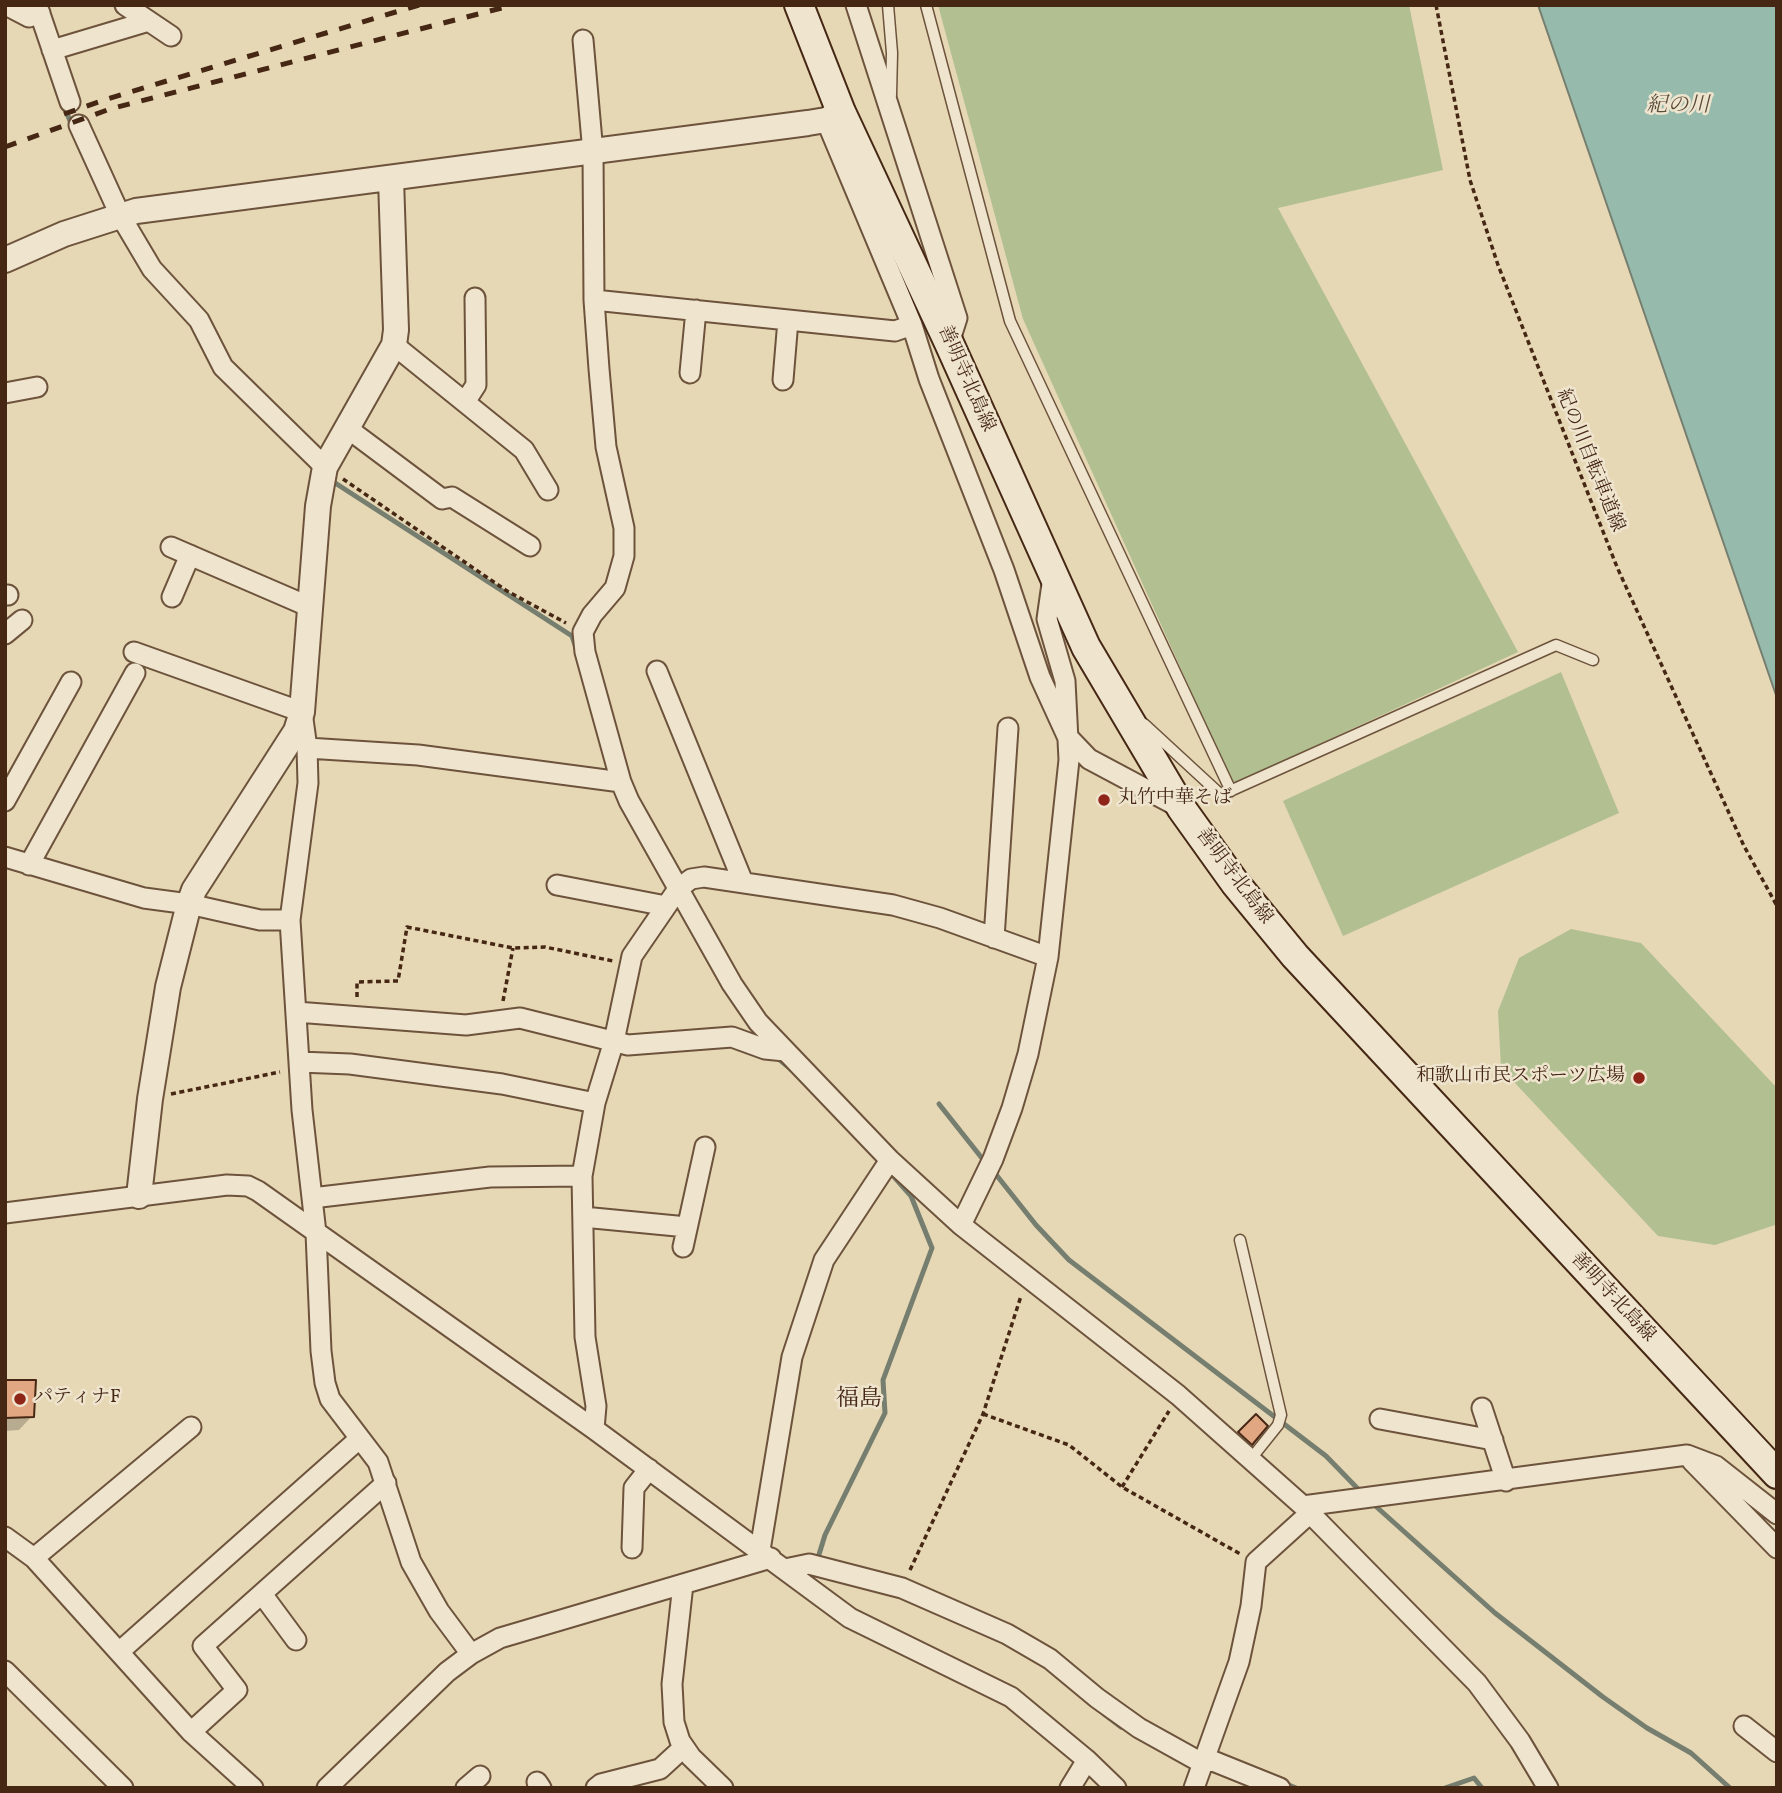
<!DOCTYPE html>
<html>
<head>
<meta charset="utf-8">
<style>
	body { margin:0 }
	#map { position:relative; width:1782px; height:1793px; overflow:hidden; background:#e6d7b5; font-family:Vollkorn,serif }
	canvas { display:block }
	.frame { position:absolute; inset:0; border:7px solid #452714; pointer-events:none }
</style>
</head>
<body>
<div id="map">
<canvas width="1782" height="1793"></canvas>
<div class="frame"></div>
</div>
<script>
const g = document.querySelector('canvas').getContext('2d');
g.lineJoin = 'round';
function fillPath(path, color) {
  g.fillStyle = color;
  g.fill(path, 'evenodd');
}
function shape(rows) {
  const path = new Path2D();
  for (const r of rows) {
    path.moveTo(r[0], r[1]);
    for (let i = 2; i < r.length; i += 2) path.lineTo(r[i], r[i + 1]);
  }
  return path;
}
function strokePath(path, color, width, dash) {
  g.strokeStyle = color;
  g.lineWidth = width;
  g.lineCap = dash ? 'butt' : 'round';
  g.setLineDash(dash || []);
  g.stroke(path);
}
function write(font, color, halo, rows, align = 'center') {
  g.font = font + ' Vollkorn,"Noto Serif JP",serif';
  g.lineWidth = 5;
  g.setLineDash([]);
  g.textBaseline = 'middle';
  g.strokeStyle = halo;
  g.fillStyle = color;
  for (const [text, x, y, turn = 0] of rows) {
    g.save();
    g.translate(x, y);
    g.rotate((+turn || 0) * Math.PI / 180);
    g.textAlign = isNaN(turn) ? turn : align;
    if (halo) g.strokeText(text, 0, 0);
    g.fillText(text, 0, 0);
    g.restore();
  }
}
fillPath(shape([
	[938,5,1409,5,1443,170,1278,208,1518,652,1233,784,1023,319],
	[1561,672,1619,813,1343,936,1283,801],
	[1571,929,1641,943,1777,1088,1777,1221,1775,1225,1715,1245,1658,1236,1501,1068,1498,1011,1519,958]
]), '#b1bf91');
const water = shape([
	[1538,5,1777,5,1777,698,1538,5]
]);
fillPath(water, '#96baab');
strokePath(water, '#767f6f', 2);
fillPath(shape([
	[5,1382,32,1416,19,1430,5,1431],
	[1256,1416,1251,1443,1242,1452,1231,1442]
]), '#0003');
strokePath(shape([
	[63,104,73,128],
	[329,479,572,636,576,648],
	[775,1056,792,1070],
	[939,1104,985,1162],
	[994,1172,1036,1225,1069,1260,1326,1456,1362,1493],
	[1371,1502,1495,1613,1603,1697,1647,1728,1691,1753,1730,1788],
	[817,1561,825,1535,885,1413,883,1380,932,1248,911,1196,888,1170],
	[1104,1714,1121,1727],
	[1284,1783,1296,1788],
	[1445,1788,1474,1778,1482,1788]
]), '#767f6f', 5);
const building = shape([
	[5,1380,36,1380,34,1417,5,1418,5,1380],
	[1256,1414,1268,1426,1252,1445,1238,1432,1256,1414]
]);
fillPath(building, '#e1a682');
strokePath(building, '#452714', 2);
const service = shape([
	[888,5,892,53,891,95],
	[926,5,1010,321,1231,791],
	[1144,724,1221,795,1556,645,1593,660],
	[1240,1240,1281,1415,1278,1425,1250,1460]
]);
const minor = shape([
	[6,5,29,17,40,13],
	[37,5,70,102],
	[125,5,171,36],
	[856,5,957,318,949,343],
	[583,40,593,153,594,300,599,369,606,447,624,528,624,556,615,588,592,615,583,632,585,652,621,782,629,801,732,984,758,1022,890,1160,961,1225],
	[52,50,149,21],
	[826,120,912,325,929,379,1004,570,1040,677,1067,736,1089,759,1181,808],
	[79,125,120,215,152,269,199,320,223,367,325,467],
	[594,300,895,331,912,325],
	[394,345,524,450,548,490],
	[690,373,696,310],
	[783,380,788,320],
	[5,393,37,387],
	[465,402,476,385,475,298],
	[347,428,442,499,452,497,530,546],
	[171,547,310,607],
	[1053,577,1047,619,1065,681,1069,760,1048,957,1028,1054,1012,1108,993,1159,961,1225,1178,1395,1303,1506,1477,1683,1520,1741,1548,1788],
	[5,595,8,595],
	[172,597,190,555],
	[5,634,22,620],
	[134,652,302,712,307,748,308,783,290,920,302,1110,316,1233,321,1351,325,1383,330,1399,378,1462,411,1562,439,1611,471,1654],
	[657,671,743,882],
	[307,748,418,755,621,782],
	[5,801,71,682],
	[5,857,144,898,189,904,260,920,290,920],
	[29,865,135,673],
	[557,885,666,906],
	[994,938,1008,728],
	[296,1012,466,1025,520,1018,628,1045,732,1037,765,1049,785,1051],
	[299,1062,350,1064,502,1084,595,1103],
	[312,1198,490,1177,582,1176],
	[5,1213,227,1185,248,1186,258,1191,594,1429,850,1618,1011,1697,1087,1760,1116,1788],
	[583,1217,687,1227],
	[683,1247,705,1147],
	[1482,1408,1506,1481],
	[1380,1419,1493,1440],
	[594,1429,596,1406,585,1337,582,1176,595,1103,614,1041,632,956,678,889,691,879,704,877,893,905,940,918,1048,957],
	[1692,1461,1777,1548],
	[1303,1506,1687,1455,1716,1466,1777,1514],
	[5,1537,34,1558,191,1732,253,1788],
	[632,1548,634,1488,649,1469],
	[760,1550,792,1357,824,1260,890,1160],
	[34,1558,191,1427],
	[785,1569,809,1564,902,1588,1007,1634,1050,1659,1097,1698,1139,1728,1202,1763,1213,1761,1280,1788],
	[683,1584,672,1684,674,1722,680,1741,691,1757,723,1788],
	[262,1594,296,1640],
	[119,1652,359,1439],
	[5,1671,123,1788],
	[1744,1726,1777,1752],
	[191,1732,237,1690,203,1646,386,1483],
	[537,1782,541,1788],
	[327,1788,447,1672,471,1654,500,1638,771,1558],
	[466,1788,480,1776],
	[596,1788,601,1784,660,1769,684,1747],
	[1070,1788,1087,1760],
	[1194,1788,1239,1662,1251,1606,1256,1562,1309,1514]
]);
const tertiary = shape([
	[5,260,64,234,136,211,808,123,826,120,841,112],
	[139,1196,150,1099,168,987,189,904,194,890,296,731,302,712,318,506,325,467,394,345,396,330,391,179]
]);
const secondary = shape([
	[799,5,841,112,949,343,1086,647,1182,809,1235,883,1295,956,1777,1474]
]);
strokePath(service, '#6d533c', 13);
strokePath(minor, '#6d533c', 23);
strokePath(tertiary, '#6d533c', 28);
strokePath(secondary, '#452714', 32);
strokePath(shape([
	[1436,5,1470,180,1498,265,1617,567,1744,846,1777,906],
	[343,479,507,591,566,623],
	[357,997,357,982,398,981,407,927,513,948,545,947,613,961],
	[503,1001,513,948],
	[171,1094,280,1072],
	[983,1414,1069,1445,1122,1487,1242,1555],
	[1122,1487,1169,1411],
	[910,1570,983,1414,1021,1296]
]), '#452714', 3.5, [5, 3.5]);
strokePath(service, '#efe5cf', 10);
strokePath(minor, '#efe5cf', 19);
strokePath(tertiary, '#efe5cf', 24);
strokePath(secondary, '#efe5cf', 28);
strokePath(shape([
	[64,114,107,99,419,5],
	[5,147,110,109,513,5]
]), '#452714', 5, [12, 12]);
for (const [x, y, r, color] of [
	[1104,800,7,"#8f2418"],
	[1639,1078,7,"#8f2418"],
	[20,1399,7,"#8f2418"]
]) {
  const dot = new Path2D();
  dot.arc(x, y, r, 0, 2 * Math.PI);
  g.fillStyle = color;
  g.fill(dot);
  strokePath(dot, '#efe5cf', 2.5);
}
write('19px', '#452714', '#efe5cf', [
	["善明寺北島線",965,379,66],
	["紀の川自転車道線",1589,461,68],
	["善明寺北島線",1233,877,53],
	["善明寺北島線",1612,1298,47]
]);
write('19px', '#452714', '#efe5cf', [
	["丸竹中華そば",1118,800],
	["和歌山市民スポーツ広場",1625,1078,"right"],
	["パティナF",34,1399]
], 'left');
write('italic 21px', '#594c3a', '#efe5cf', [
	["紀の川",1678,107]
]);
write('23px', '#452714', '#efe5cf', [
	["福島",859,1401]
]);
</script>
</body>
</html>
